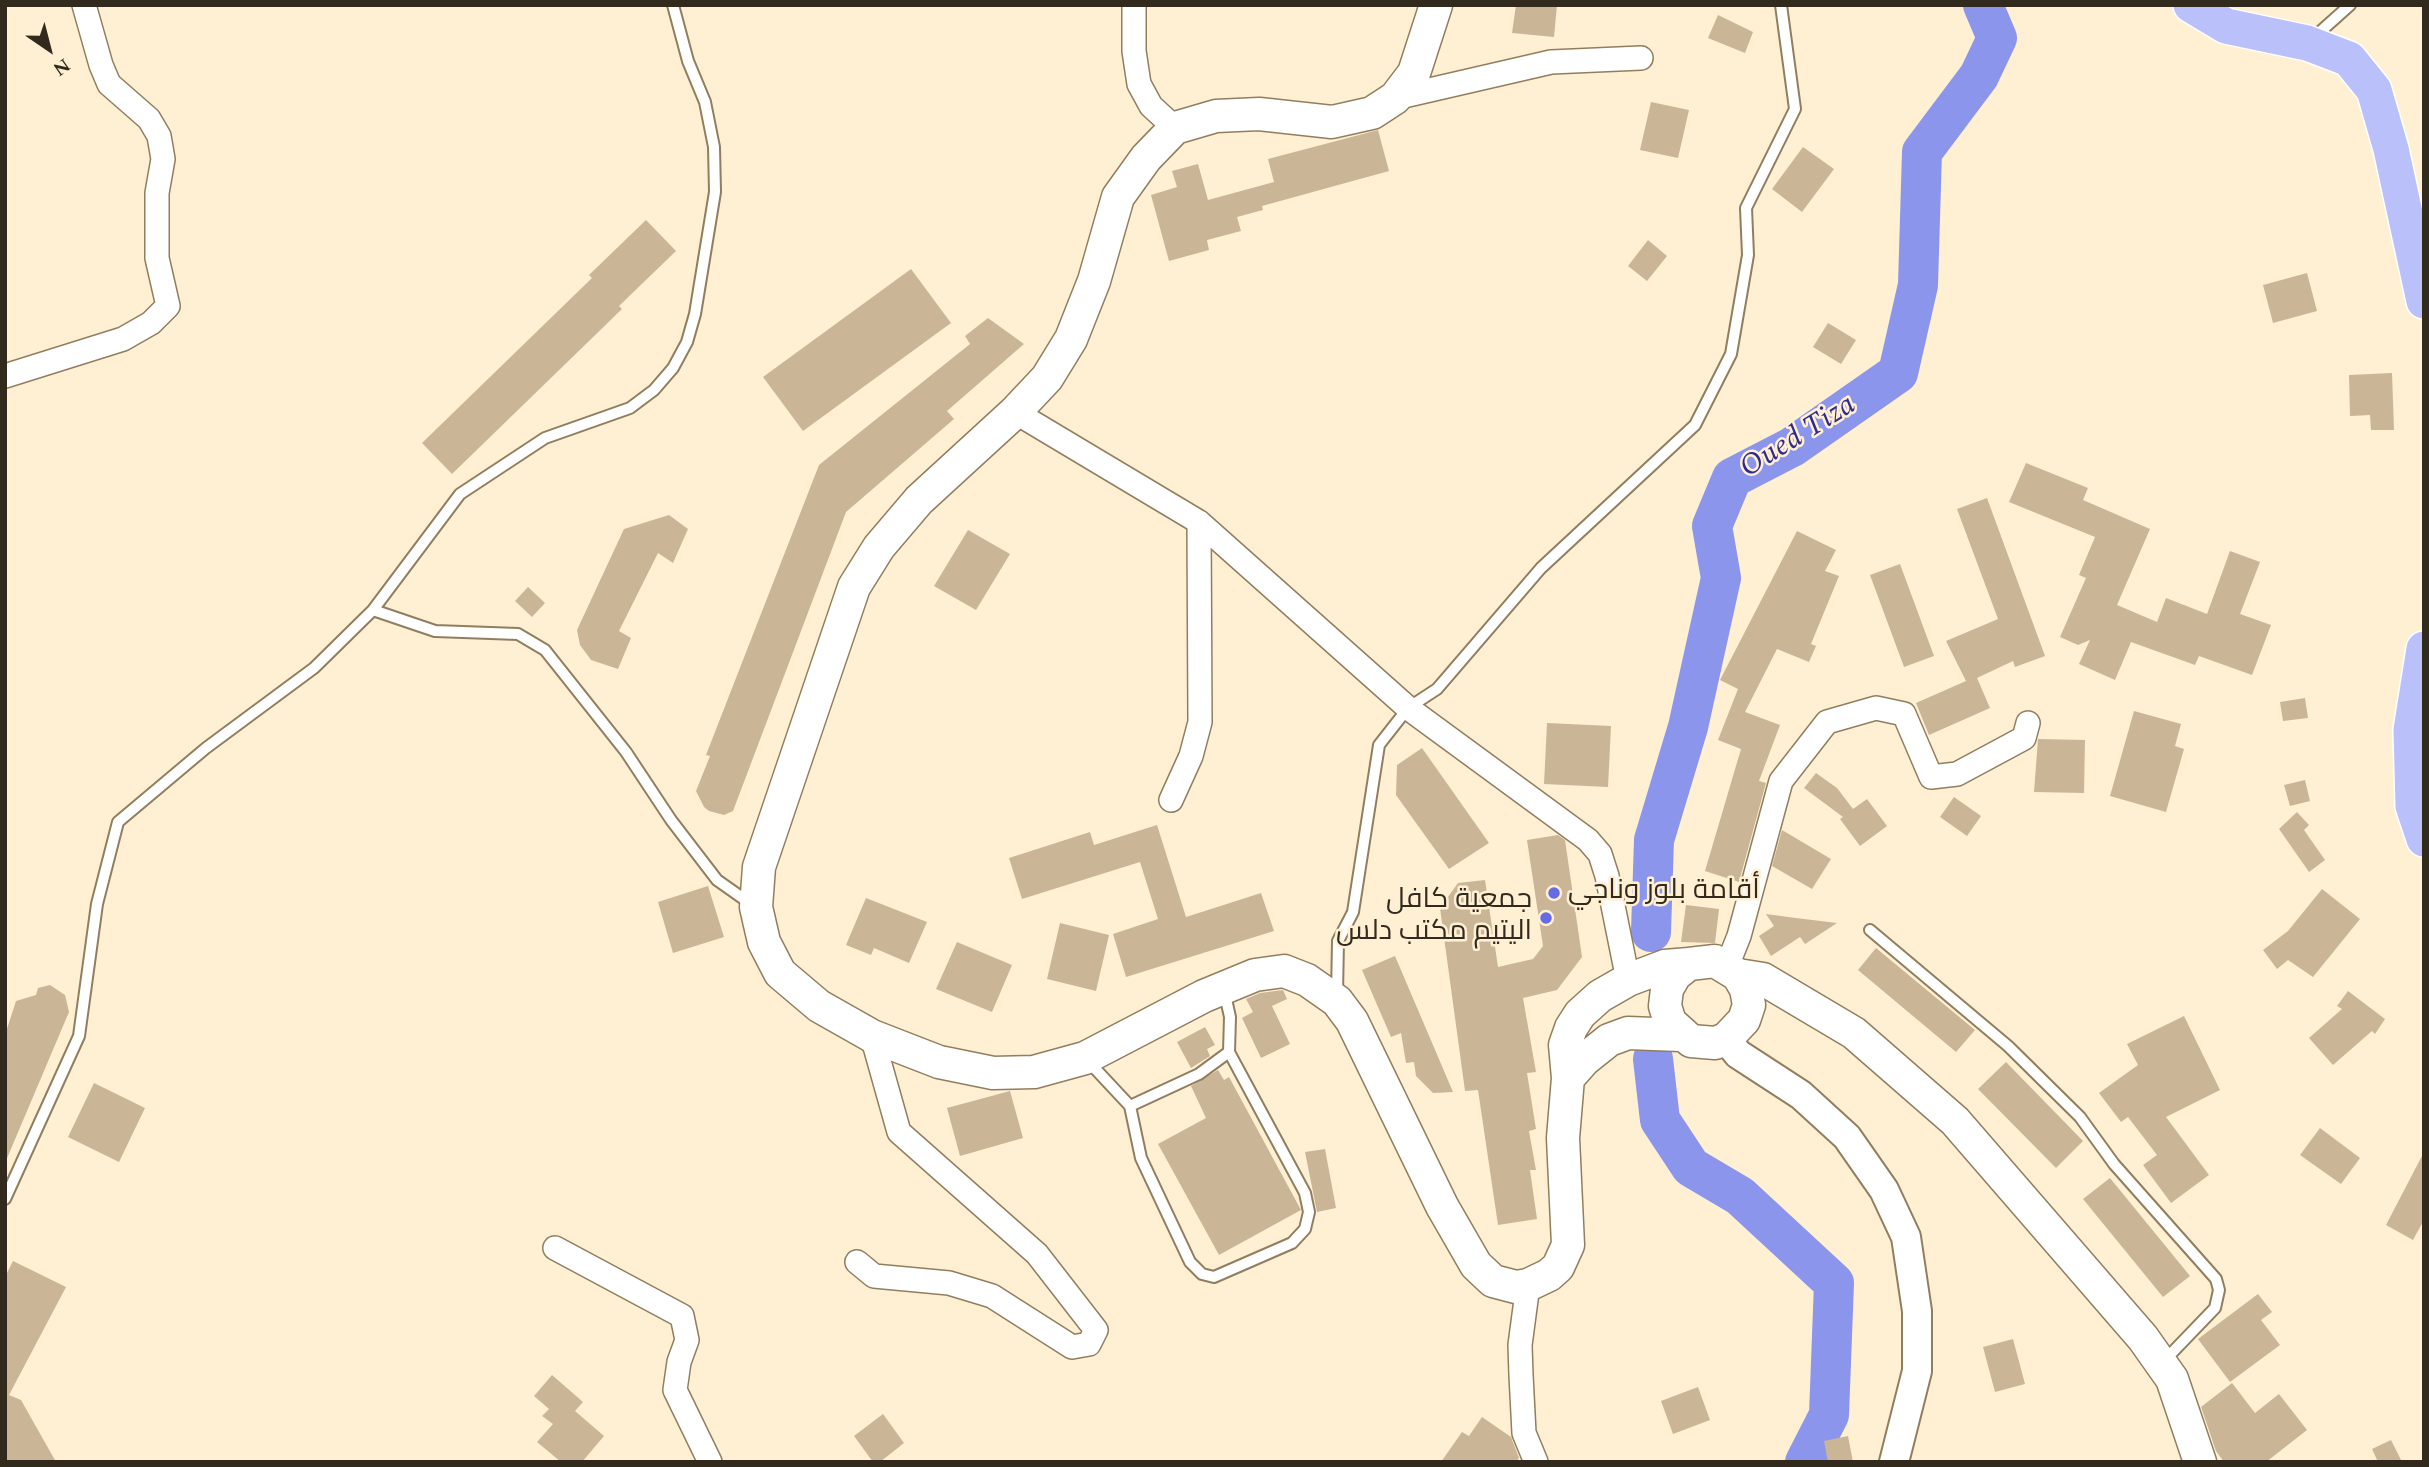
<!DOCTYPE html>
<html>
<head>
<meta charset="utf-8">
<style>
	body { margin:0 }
	#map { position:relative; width:2429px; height:1467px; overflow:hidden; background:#ffefd3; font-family:Spectral,serif }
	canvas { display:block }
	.frame { position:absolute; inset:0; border:7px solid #322a1d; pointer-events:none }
	.north { position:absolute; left:14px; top:14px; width:70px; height:70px; -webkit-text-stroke:5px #ffefd3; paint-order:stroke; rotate:145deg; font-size:19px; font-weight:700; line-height:28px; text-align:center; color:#322a1d }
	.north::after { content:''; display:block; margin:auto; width:24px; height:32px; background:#322a1d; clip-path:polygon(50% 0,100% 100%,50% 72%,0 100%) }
</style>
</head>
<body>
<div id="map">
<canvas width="2429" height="1467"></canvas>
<div class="frame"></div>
<div class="north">N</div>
</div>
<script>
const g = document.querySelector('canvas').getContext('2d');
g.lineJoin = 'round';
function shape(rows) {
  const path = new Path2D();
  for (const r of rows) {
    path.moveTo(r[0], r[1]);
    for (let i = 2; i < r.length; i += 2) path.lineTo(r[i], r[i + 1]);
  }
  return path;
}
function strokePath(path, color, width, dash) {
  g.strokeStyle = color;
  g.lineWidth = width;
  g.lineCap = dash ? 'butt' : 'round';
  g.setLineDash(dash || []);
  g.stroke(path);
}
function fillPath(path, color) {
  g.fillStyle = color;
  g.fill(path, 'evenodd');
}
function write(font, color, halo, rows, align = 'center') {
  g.font = font + ' Spectral,Cairo,serif';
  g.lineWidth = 5;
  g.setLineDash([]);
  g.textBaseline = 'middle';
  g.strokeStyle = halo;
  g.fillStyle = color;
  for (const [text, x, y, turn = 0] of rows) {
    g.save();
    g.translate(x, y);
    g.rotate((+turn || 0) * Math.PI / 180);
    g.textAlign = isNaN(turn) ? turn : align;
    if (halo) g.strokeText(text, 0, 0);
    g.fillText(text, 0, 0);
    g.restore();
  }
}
strokePath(shape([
	[1651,932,1654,840,1688,727,1721,578,1712,526,1732,478,1792,447,1898,373,1918,285,1922,152,1979,76,1997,38,1983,5],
	[1653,1059,1660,1120,1691,1167,1740,1196,1834,1283,1829,1415,1805,1462]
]), '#8a95eb', 40);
fillPath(shape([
	[1516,5,1557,5,1554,37,1512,33],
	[1718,15,1753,32,1745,53,1708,38],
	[1651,102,1689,110,1678,158,1640,150],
	[1378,130,1389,171,1262,206,1263,210,1237,217,1241,231,1207,240,1209,250,1169,261,1151,195,1177,187,1172,171,1198,164,1208,200,1274,182,1268,159],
	[1803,147,1834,169,1802,212,1772,189],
	[646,220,676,251,619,306,622,309,452,474,422,443,592,278,589,275],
	[1648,240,1667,256,1647,281,1628,266],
	[911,269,951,323,803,431,763,377],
	[2307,273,2317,311,2273,323,2263,285],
	[988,318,1024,344,947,411,954,419,846,512,733,811,724,815,709,811,704,807,696,791,710,756,706,755,819,465,970,344,965,336],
	[1828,323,1856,340,1841,364,1813,347],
	[2392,373,2394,430,2371,430,2370,415,2350,416,2349,375],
	[2026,463,2088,488,2083,500,2150,529,2117,605,2157,622,2166,598,2207,614,2230,551,2260,562,2240,614,2271,625,2252,675,2199,656,2195,665,2131,642,2115,680,2079,664,2090,640,2078,645,2060,637,2086,578,2079,575,2095,537,2009,502],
	[1987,498,2045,656,2015,667,2013,661,1977,678,1990,708,1929,735,1916,703,1966,681,1946,641,1998,619,1957,509],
	[669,515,688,529,673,563,658,553,619,631,631,638,618,669,591,660,580,645,577,630,624,529],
	[968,530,1010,554,976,610,934,586],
	[1797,531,1836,550,1825,571,1839,576,1811,644,1816,646,1809,662,1777,649,1745,712,1780,725,1759,781,1766,783,1739,882,1705,871,1741,749,1718,740,1738,689,1720,680],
	[1900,564,1934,656,1904,667,1870,575],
	[528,587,545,603,532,617,515,601],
	[2305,698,2308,718,2283,721,2280,702],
	[2134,711,2181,724,2175,746,2184,749,2166,812,2110,796],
	[1547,723,1611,726,1608,787,1544,784],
	[2038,739,2085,740,2084,793,2034,792],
	[1422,748,1489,843,1449,869,1396,795,1397,765],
	[1816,773,1837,788,1853,809,1867,799,1887,826,1860,846,1840,819,1843,817,1804,788],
	[2305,780,2310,801,2290,806,2284,785],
	[1954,797,1981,816,1967,836,1940,817],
	[2297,812,2309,825,2304,830,2325,860,2309,872,2279,829],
	[1157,825,1186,917,1261,893,1274,931,1126,977,1113,934,1158,919,1140,862,1022,899,1009,858,1090,832,1094,845],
	[1782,830,1831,859,1812,889,1772,866],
	[1558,835,1565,840,1582,957,1557,990,1523,998,1536,1072,1527,1073,1536,1129,1529,1131,1536,1170,1530,1170,1537,1219,1498,1225,1478,1090,1465,1091,1440,908,1458,883,1485,880,1498,967,1533,959,1543,946,1527,840],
	[708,886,724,937,673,953,658,902],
	[2322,889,2360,919,2313,977,2288,960,2277,969,2263,950,2288,931],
	[866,898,927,922,909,963,874,948,871,955,846,945],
	[1686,905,1719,909,1715,943,1681,942],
	[1766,914,1796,918,1837,923,1805,944,1800,937,1771,956,1759,936,1774,926],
	[1060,923,1109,935,1096,991,1047,979],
	[957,942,1012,965,992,1012,936,989],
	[1876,948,1975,1030,1956,1052,1858,970],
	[1395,956,1453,1092,1433,1093,1416,1076,1414,1062,1406,1063,1401,1033,1391,1037,1362,970],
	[50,985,65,995,69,1012,5,1163,5,1035,16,1001,36,995,38,988],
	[1283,990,1287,999,1272,1006,1290,1044,1261,1058,1242,1018,1253,1012,1246,999,1260,993],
	[2348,991,2385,1019,2375,1034,2372,1031,2333,1065,2309,1038,2342,1009,2337,1006],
	[2184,1016,2220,1090,2166,1117,2209,1175,2171,1203,2143,1165,2157,1155,2128,1117,2121,1122,2099,1093,2138,1065,2127,1044],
	[1205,1027,1215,1045,1207,1049,1210,1056,1183,1073,1191,1068,1177,1042],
	[2006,1062,2083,1141,2056,1168,1978,1089],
	[1218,1070,1224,1080,1229,1077,1301,1210,1219,1255,1158,1144,1206,1118,1191,1086],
	[94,1083,145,1108,119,1162,68,1137],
	[1010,1091,1023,1138,960,1156,947,1108],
	[2320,1128,2360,1158,2341,1184,2300,1155],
	[1325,1149,1336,1208,1317,1212,1305,1152],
	[2424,1152,2424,1220,2413,1240,2386,1225],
	[2110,1178,2190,1276,2163,1297,2083,1199],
	[13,1261,66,1287,9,1395,21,1400,56,1462,5,1462,5,1277],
	[2258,1294,2272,1312,2261,1320,2280,1345,2230,1382,2198,1339],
	[2013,1339,2025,1384,1995,1392,1983,1347],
	[552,1375,583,1402,575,1411,604,1436,582,1462,561,1462,537,1442,553,1424,542,1416,549,1409,534,1396],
	[2232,1383,2255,1413,2279,1394,2307,1430,2266,1462,2224,1462,2216,1451,2201,1407],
	[1698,1387,1710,1420,1673,1434,1661,1401],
	[883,1414,904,1443,880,1462,873,1462,854,1436],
	[1482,1417,1511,1437,1519,1458,1516,1462,1441,1462,1462,1432,1469,1436],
	[1848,1436,1853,1462,1828,1462,1824,1441],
	[2391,1440,2402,1462,2378,1462,2372,1449]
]), '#cab696');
const service = shape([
	[2312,39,2350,5],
	[373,610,435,631,518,634,545,650,626,752,671,820,717,880,751,904],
	[1870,930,2008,1046,2080,1117,2114,1164,2216,1279,2219,1290,2215,1308,2164,1361],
	[1337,994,1338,941,1353,912,1379,745,1408,708,1437,689,1541,568,1695,425,1731,354,1748,255,1746,208,1795,109,1781,5],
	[1087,1060,1130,1106,1199,1074,1229,1052,1230,1017,1224,990],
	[1130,1106,1141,1158,1190,1262,1202,1274,1214,1277,1292,1243,1305,1229,1309,1212,1305,1193,1229,1052],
	[5,1199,79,1036,97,904,118,822,206,748,314,668,373,610,460,494,545,438,630,408,654,390,673,368,687,342,695,314,715,192,714,147,705,102,688,61,673,5]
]);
const minor = shape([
	[1134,5,1134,51,1139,84,1151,106,1175,128],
	[1395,98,1551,62,1641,58],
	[5,376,123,339,151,323,168,306,157,258,157,193,163,159,159,136,149,119,109,84,101,65,84,5],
	[1015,412,1199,522,1408,708,1588,840,1600,854,1607,876,1628,980],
	[1171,800,1191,756,1200,722,1199,522],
	[1727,966,1739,936,1781,781,1827,722,1876,708,1904,714,1931,777,1957,774,2024,738,2028,723],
	[555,1248,682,1316,687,1340,679,1362,675,1390,710,1462],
	[857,1262,874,1276,949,1283,992,1296,1072,1347,1089,1344,1096,1330,1037,1254,899,1132,872,1036],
	[1528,1285,1520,1345,1521,1375,1524,1433,1536,1462]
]);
const tertiary = shape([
	[1726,1039,1738,1054,1801,1095,1847,1137,1884,1190,1906,1237,1917,1311,1917,1371,1894,1462]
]);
const secondary = shape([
	[1436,5,1414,73,1395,98,1372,113,1332,122,1259,114,1216,116,1175,128,1146,158,1118,197,1094,281,1071,339,1047,378,1015,412,919,500,879,547,854,587,759,867,756,907,764,942,780,973,819,1006,872,1036,939,1062,993,1073,1034,1072,1085,1058,1204,996,1255,975,1284,971,1307,980,1337,1001,1352,1021,1442,1206,1476,1265,1493,1281,1516,1287,1528,1285,1549,1275,1558,1267,1568,1245,1563,1138,1568,1078,1565,1045,1571,1028,1580,1014,1600,996,1628,980,1665,966,1689,964],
	[1738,975,1746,989,1749,1005,1744,1020,1726,1039,1715,1043,1691,1041,1670,1022,1665,1006,1667,989,1675,975,1689,964,1715,961,1738,975,1763,979,1854,1033,1955,1121,2143,1338,2172,1379,2200,1462],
	[1568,1078,1584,1060,1609,1040,1628,1033,1680,1035]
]);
const primary = shape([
	[2191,5,2226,26,2307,43,2349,59,2374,90,2391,149,2424,301],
	[2424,649,2411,730,2413,806,2424,839]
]);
strokePath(service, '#917e5f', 14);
strokePath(minor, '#917e5f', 26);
strokePath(tertiary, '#917e5f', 32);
strokePath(secondary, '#917e5f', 35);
strokePath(primary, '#fff', 38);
strokePath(service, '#fff', 10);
strokePath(minor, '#fff', 23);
strokePath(tertiary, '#fff', 28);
strokePath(secondary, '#fff', 32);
strokePath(primary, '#bac1fa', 35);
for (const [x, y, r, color] of [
	[1554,893,7,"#656be4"],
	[1546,918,7,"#656be4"]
]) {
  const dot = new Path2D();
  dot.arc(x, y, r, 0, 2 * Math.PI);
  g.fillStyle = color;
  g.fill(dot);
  strokePath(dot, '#ffefd3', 2.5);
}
write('28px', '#322a1d', '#ffefd3', [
	["أقامة بلوز وناجي",1568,893],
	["جمعية كافل",1532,902,"right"],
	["اليتيم مكتب دلس",1532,934,"right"]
], 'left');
write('italic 30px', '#2f2b8d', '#ffefd3', [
	["Oued Tiza",1799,438,-32]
]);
</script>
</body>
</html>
